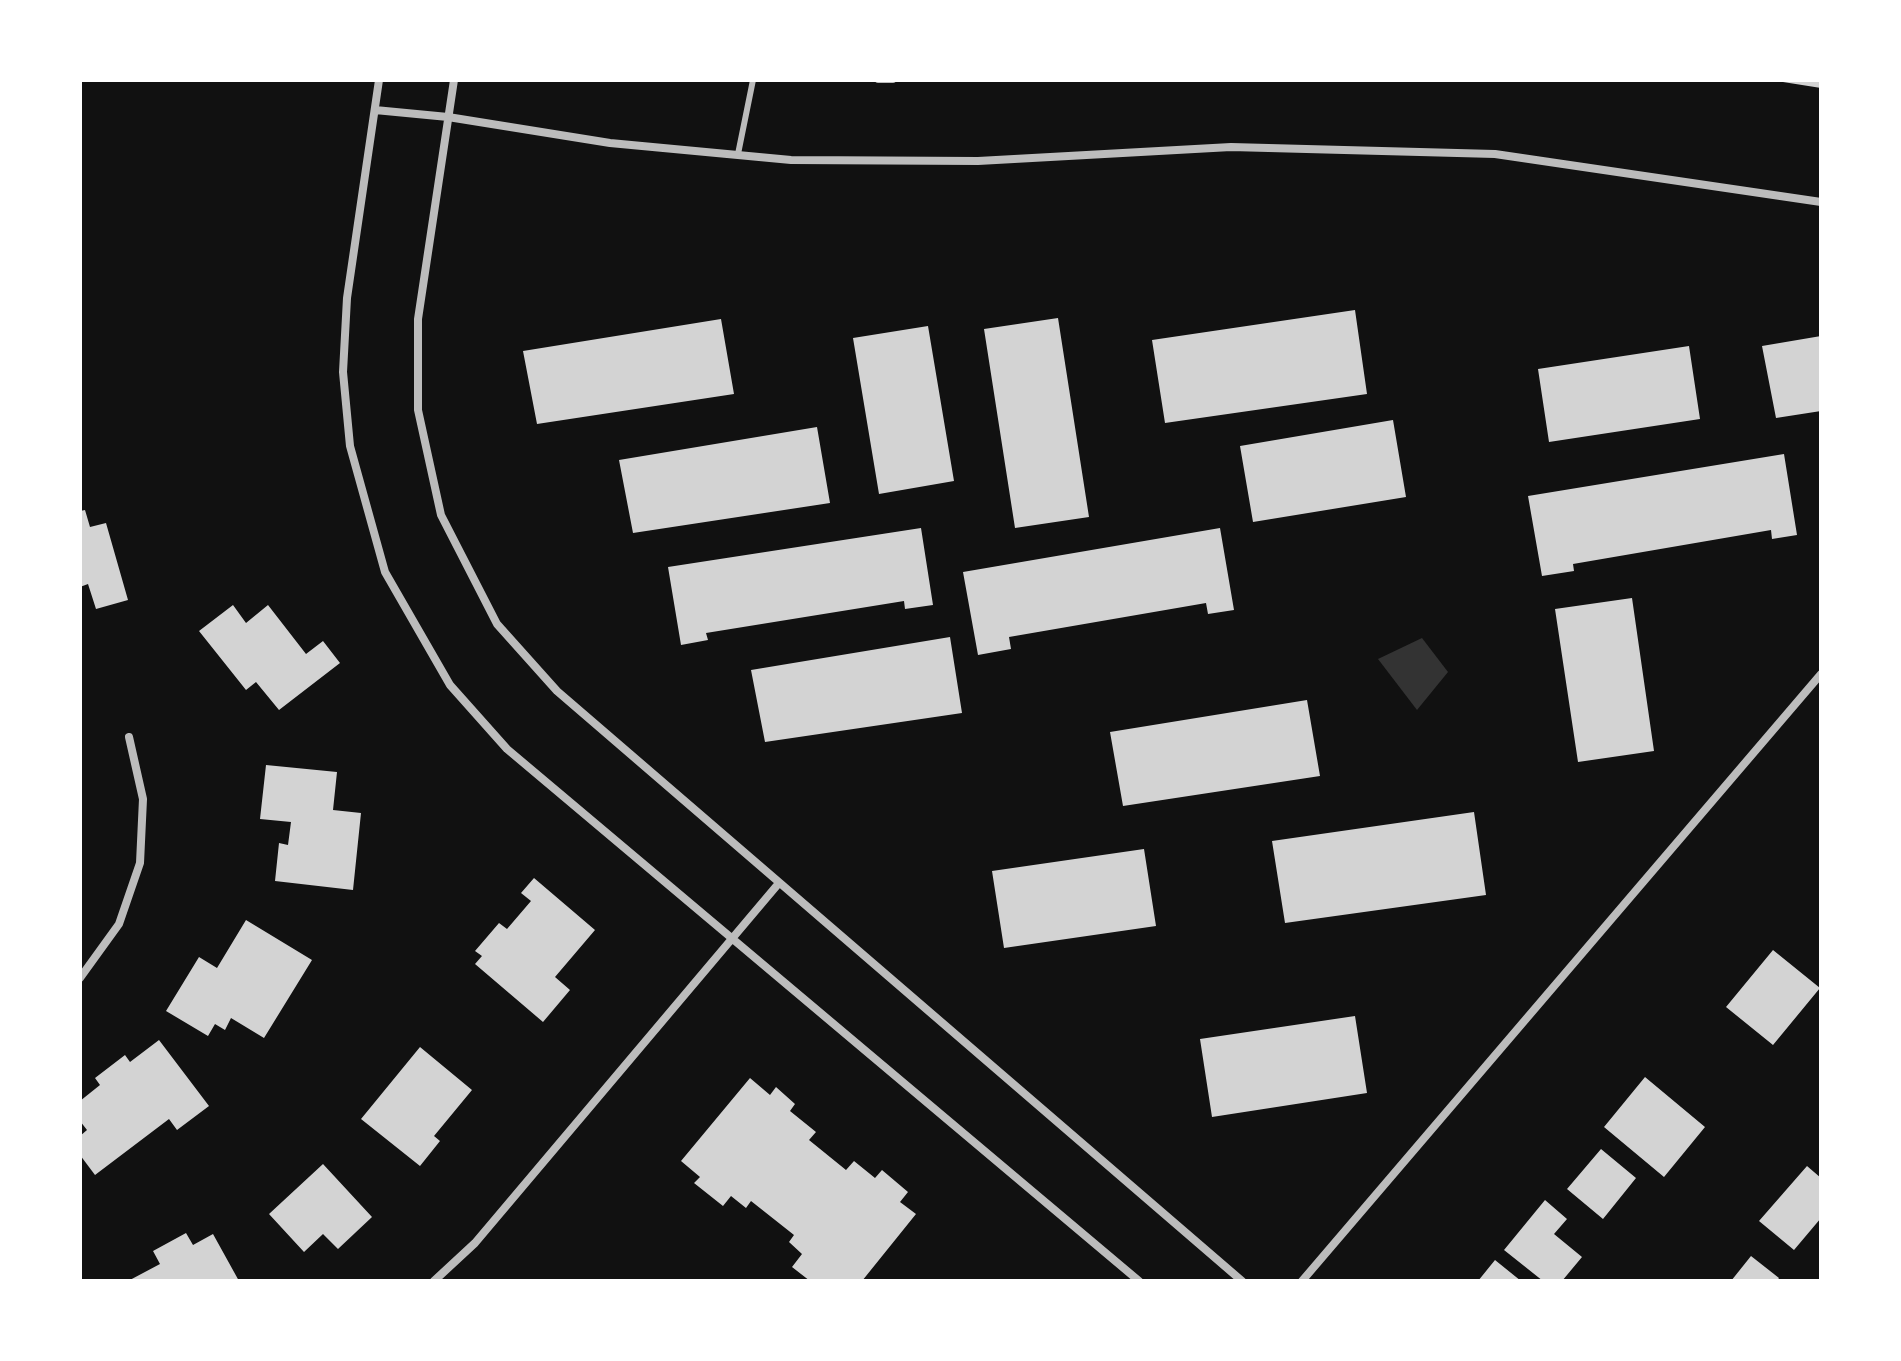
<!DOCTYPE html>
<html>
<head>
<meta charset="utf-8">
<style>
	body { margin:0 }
	#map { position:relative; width:1901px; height:1361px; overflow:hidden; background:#111; font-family:"Asap Condensed",sans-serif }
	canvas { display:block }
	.frame { position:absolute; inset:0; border:82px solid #fff; pointer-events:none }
</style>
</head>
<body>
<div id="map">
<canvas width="1901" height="1361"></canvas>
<div class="frame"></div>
</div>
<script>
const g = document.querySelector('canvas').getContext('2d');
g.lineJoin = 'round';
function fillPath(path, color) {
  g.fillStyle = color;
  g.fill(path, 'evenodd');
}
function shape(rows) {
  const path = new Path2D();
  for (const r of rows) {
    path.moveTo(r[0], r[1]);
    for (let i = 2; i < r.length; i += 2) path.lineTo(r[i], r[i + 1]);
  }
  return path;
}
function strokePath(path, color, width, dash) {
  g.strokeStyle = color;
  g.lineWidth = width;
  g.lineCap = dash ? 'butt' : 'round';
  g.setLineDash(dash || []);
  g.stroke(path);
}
fillPath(shape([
	[1422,638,1448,672,1417,710,1378,659]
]), '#333');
fillPath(shape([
	[1783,80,1821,80,1821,88,1783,82],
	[1355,310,1367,394,1165,423,1152,340],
	[1058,318,1089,517,1015,528,984,329],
	[721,319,734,394,537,424,523,351],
	[928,326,954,481,879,494,853,338],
	[1821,336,1821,411,1776,418,1762,346],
	[1689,346,1700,419,1549,442,1538,369],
	[1393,420,1406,497,1253,522,1240,446],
	[817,427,830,503,633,533,619,460],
	[1784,454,1797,535,1772,539,1771,530,1573,564,1574,571,1542,576,1528,496],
	[85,510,90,527,106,523,128,600,96,609,88,584,80,587,80,511],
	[921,528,933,605,905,609,904,601,706,633,708,640,681,645,668,567],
	[1220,528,1234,610,1208,614,1206,603,1009,637,1011,649,978,655,963,572],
	[1632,598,1654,751,1578,762,1555,609],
	[233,605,246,623,268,605,306,654,323,641,340,663,279,710,256,682,246,690,199,631],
	[950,637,962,713,765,742,751,670],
	[1307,700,1320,776,1123,806,1110,732],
	[266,765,337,772,333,810,361,813,353,890,275,881,279,843,288,845,291,822,260,819],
	[1474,812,1486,895,1285,923,1272,841],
	[1144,849,1156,926,1004,948,992,871],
	[534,878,595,930,555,977,570,990,543,1022,475,964,482,956,475,951,499,923,507,929,531,901,521,893],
	[246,920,312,960,264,1038,231,1018,225,1030,215,1024,208,1036,166,1011,199,957,217,968],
	[1773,950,1820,988,1773,1045,1726,1007],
	[1355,1016,1367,1093,1212,1117,1200,1039],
	[159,1040,209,1106,177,1130,169,1119,95,1175,80,1155,80,1136,87,1130,80,1121,80,1101,100,1085,95,1078,125,1055,130,1062],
	[420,1047,472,1090,434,1136,440,1141,420,1166,361,1119],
	[1645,1077,1705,1127,1664,1177,1604,1127],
	[750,1078,770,1095,776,1087,795,1104,790,1111,816,1132,809,1140,846,1170,854,1161,875,1178,882,1170,908,1192,900,1202,916,1214,862,1281,810,1281,792,1267,802,1254,789,1242,794,1235,751,1201,746,1208,731,1196,723,1206,694,1183,700,1177,681,1161],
	[1601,1149,1636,1178,1603,1219,1567,1189],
	[323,1164,372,1217,338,1249,323,1234,304,1252,269,1214],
	[1807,1166,1821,1178,1821,1218,1794,1250,1759,1221],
	[1545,1200,1567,1219,1554,1234,1582,1257,1562,1281,1543,1281,1504,1250],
	[186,1233,193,1245,213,1234,239,1281,128,1281,160,1264,153,1251],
	[1751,1256,1779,1278,1777,1281,1731,1281],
	[1495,1260,1521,1281,1478,1281]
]), '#d3d3d3');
strokePath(shape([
	[878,80,893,80],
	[738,154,753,80]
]), '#bcbcbc', 6);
strokePath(shape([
	[379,80,347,298,343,372,350,446,385,572,450,685,507,749,1139,1281],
	[454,80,418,319,418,410,441,515,497,624,557,691,1242,1281],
	[375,110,448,117,610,143,791,160,978,161,1231,147,1495,154,1821,202],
	[80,978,119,924,140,863,143,799,129,737],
	[434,1281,475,1243,779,883],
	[1302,1281,1821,674]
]), '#bcbcbc', 8);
</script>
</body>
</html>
